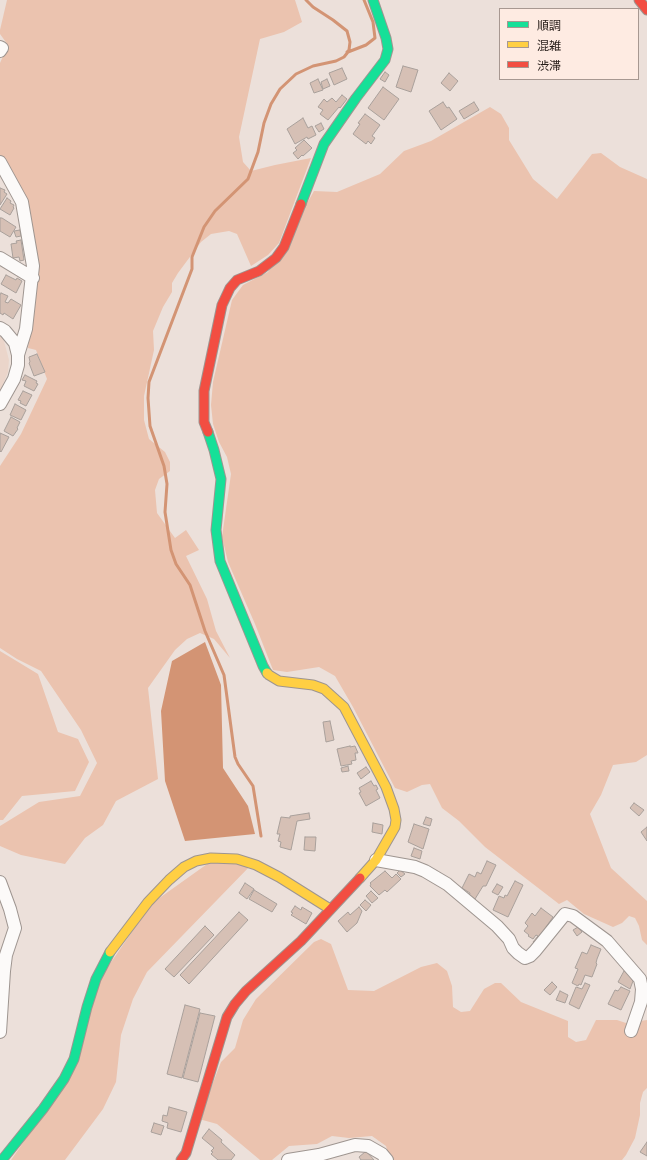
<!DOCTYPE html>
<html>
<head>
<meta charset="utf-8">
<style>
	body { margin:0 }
	#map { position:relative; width:647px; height:1160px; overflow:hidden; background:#ece0da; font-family:Roboto,"Noto Sans JP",sans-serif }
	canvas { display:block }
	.legend { position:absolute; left:499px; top:8px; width:140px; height:72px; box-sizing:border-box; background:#feebe2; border:1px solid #a79891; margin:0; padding:5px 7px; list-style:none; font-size:12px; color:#251c18 }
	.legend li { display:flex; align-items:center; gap:8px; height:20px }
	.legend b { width:20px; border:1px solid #a79891 }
</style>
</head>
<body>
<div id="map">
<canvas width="647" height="1160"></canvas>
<ul class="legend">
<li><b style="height:5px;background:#16e098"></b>順調</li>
<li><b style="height:5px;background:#ffcf43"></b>混雑</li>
<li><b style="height:5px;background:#f24e42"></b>渋滞</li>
</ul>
</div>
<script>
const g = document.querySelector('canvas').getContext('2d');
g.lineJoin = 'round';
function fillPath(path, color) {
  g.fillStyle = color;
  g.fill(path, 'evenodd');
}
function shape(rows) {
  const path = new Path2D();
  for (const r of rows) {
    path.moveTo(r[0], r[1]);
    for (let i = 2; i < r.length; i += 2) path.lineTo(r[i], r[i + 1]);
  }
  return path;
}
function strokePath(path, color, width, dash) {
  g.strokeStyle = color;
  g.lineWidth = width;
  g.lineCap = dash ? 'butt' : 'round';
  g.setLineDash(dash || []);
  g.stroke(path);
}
fillPath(shape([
	[0,336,4,341,9,360,8,372,0,392]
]), '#ebd5ca');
fillPath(shape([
	[7,0,295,0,302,22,284,32,260,39,239,137,243,162,251,171,275,165,311,158,279,243,268,255,251,266,237,234,229,231,211,234,201,242,178,273,172,283,172,292,163,307,153,331,154,350,144,396,144,420,149,439,165,452,170,462,170,471,159,479,155,490,157,513,175,538,186,530,199,550,186,556,207,599,216,631,230,658,214,639,200,633,187,639,175,650,148,688,158,779,116,801,103,825,85,838,65,864,21,855,0,846,0,826,39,802,80,796,97,763,81,730,41,671,17,659,0,648,0,466,21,434,47,379,36,350,28,348,34,296,33,250,7,165,0,156,0,63,8,45,0,34,0,30],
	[490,107,501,114,509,128,509,140,533,179,557,199,592,154,601,153,620,167,647,179,647,755,636,762,613,765,601,795,590,814,611,868,647,901,647,945,642,940,639,926,635,918,629,916,622,923,613,927,584,914,567,900,559,904,485,847,459,821,442,808,430,784,422,785,407,792,395,788,353,707,335,676,319,667,287,672,273,670,255,624,228,562,222,537,231,474,227,457,219,442,213,424,211,405,213,382,232,300,243,285,268,272,314,191,337,192,380,174,404,151,431,141],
	[0,651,38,674,58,732,78,739,89,762,75,791,22,796,3,820,0,820],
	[210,862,252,864,147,972,133,999,121,1035,116,1082,103,1109,65,1160,11,1160,67,1080,90,993,151,904],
	[321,939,331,944,348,990,374,991,421,967,437,963,447,971,452,986,453,1007,461,1012,470,1011,484,989,495,983,501,983,521,1002,568,1021,568,1037,576,1042,586,1040,596,1020,617,1020,626,1023,647,1020,647,1088,643,1092,640,1103,640,1115,635,1138,626,1155,622,1160,390,1160,386,1146,372,1136,349,1138,332,1136,317,1144,289,1146,272,1160,260,1160,217,1124,199,1119,221,1062,235,1048,243,1020,256,999,314,942]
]), '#ebc3af');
fillPath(shape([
	[205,642,221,685,223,768,248,806,255,834,185,841,165,781,161,711,172,661]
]), '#d39474');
strokePath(shape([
	[306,0,313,7,333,20,347,31,350,42,349,50,347,52],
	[261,836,253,786,238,764,235,757,224,675,205,631,190,585,176,564,171,550,165,512,167,484,164,466,150,426,148,398,149,382,192,269,192,257,204,227,215,211,248,179,258,152,264,123,271,104,280,89,296,74,313,66,336,61,344,57,348,52,366,45,375,38,373,22,364,0]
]), '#d39474', 3);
const building = shape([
	[403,66,418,70,411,92,396,87,403,66],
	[342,68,347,79,334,85,329,73,342,68],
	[385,72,389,75,385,82,380,79,385,72],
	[449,73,458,81,450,91,441,83,449,73],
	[318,79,323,90,314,93,310,83,318,79],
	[327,79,330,86,323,89,321,82,327,79],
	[383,87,399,99,384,120,368,108,383,87],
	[342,95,347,99,340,108,339,107,328,120,320,114,323,110,318,107,324,99,327,102,332,98,336,102,342,95],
	[443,102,447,108,449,107,457,119,441,130,429,111,443,102],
	[474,102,479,110,464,119,459,111,474,102],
	[365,114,380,125,372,136,375,138,371,144,368,141,366,144,353,134,360,124,358,123,365,114],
	[303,118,308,128,312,126,316,135,308,139,307,137,295,144,287,129,303,118],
	[321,123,324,129,319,132,315,126,321,123],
	[304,140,312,148,303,156,302,155,298,159,293,153,297,150,295,148,304,140],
	[0,188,5,190,4,192,7,194,0,205,0,188],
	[7,198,11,201,10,203,14,205,13,207,14,208,10,215,0,209,7,198],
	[0,218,2,218,16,227,10,237,0,231,0,218],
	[20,230,21,236,16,237,14,231,20,230],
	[21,240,24,260,20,261,19,257,13,258,11,244,17,243,16,241,21,240],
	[6,275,16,280,17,278,22,281,16,293,1,284,6,275],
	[1,293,8,296,5,302,8,303,11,299,21,305,13,319,4,313,3,315,0,313,0,295,1,293],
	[37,354,45,372,34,376,29,363,30,362,29,357,37,354],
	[25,375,37,381,36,383,38,384,34,391,24,386,26,381,22,380,25,375],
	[23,391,32,395,26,406,20,403,21,401,18,400,23,391],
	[15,404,26,410,21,420,10,415,15,404],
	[11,417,20,422,17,428,18,429,13,436,4,431,11,417],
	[0,434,0,433,9,437,1,452,0,451,0,434],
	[330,721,334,740,326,742,323,722,330,721],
	[350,746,350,747,355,746,358,753,355,753,356,760,351,761,352,764,341,766,337,749,350,746],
	[348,766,349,771,342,772,341,768,348,766],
	[366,767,370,772,361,779,357,773,366,767],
	[371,781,374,786,376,785,378,789,376,790,380,798,366,806,359,793,361,792,359,788,371,781],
	[634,803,644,810,639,816,630,808,634,803],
	[309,813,310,819,297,821,291,850,280,847,281,842,278,841,280,834,277,834,281,817,290,818,290,816,309,813],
	[426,817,432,819,430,826,423,824,426,817],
	[373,823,383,825,382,834,372,832,373,823],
	[414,824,429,829,423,849,408,842,414,824],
	[647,827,647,841,641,832,647,827],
	[305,837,316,837,315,851,304,850,305,837],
	[414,848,422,851,420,859,411,856,414,848],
	[487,861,496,865,486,886,483,886,475,899,469,896,470,893,462,888,469,874,475,877,477,872,481,874,487,861],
	[400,870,405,874,401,877,397,873,400,870],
	[385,871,392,878,396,874,401,879,387,892,385,890,379,895,370,886,371,884,370,883,385,871],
	[515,881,523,885,508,917,493,910,499,896,504,898,505,895,507,896,515,881],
	[245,883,254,889,247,899,239,893,245,883],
	[497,884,503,887,498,895,492,892,497,884],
	[254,890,277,904,272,912,249,899,254,890],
	[371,891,378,898,372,903,366,896,371,891],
	[365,900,371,905,366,911,360,905,365,900],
	[295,906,301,910,302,907,312,913,306,924,291,915,293,913,291,912,295,906],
	[359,907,362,911,357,923,347,932,338,921,348,912,350,915,359,907],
	[541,908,553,917,546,927,547,929,536,944,533,942,538,936,536,935,533,939,528,936,529,935,524,931,528,926,525,923,532,913,535,916,541,908],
	[239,912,248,920,189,984,180,975,239,912],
	[205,926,214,935,174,977,165,969,205,926],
	[578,927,582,932,577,936,573,930,578,927],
	[591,945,601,949,597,959,596,963,597,964,592,977,585,975,581,985,579,984,578,986,572,983,578,969,575,968,582,952,587,954,591,945],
	[624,971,628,973,633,981,630,989,618,982,624,971],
	[552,982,557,987,550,995,544,990,552,982],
	[585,983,590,985,579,1009,569,1004,576,987,582,989,585,983],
	[621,987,630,991,621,1010,608,1004,615,990,618,991,621,987],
	[560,991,568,995,565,1003,556,1000,560,991],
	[185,1005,200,1009,182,1078,167,1074,185,1005],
	[200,1013,215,1016,198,1082,183,1078,200,1013],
	[169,1107,187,1112,181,1132,167,1128,168,1123,162,1121,163,1115,167,1116,169,1107],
	[154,1123,164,1126,161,1135,151,1132,154,1123],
	[209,1129,222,1140,221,1142,235,1155,231,1160,218,1160,211,1154,213,1152,211,1151,214,1148,202,1138,209,1129],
	[647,1142,647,1156,640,1152,647,1142],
	[365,1152,366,1153,367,1152,374,1160,361,1160,359,1157,365,1152]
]);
fillPath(building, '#d6c0b5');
strokePath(building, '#a9a09b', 1);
const street = shape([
	[0,47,2,48,0,51],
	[0,162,22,202,33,266,26,329,18,355],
	[0,258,33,278],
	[0,328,5,331,15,343,18,355,18,365,14,379,0,404],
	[376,860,415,867,425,871,447,884,497,926,509,939,513,948,518,953,525,958,530,956,535,951,565,914,573,916,607,941,640,979,642,989,641,1002,631,1031],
	[0,882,10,909,15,928,6,955,4,971,0,1032],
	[288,1160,319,1155,355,1145,368,1146,382,1154,387,1160]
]);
const fast = shape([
	[301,204,324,144,356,98,385,60,388,49,386,38,373,0],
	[208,432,214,450,221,479,216,530,220,561,263,666,267,673],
	[2,1160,43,1109,64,1079,74,1059,87,1007,96,979,110,952]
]);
const slow = shape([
	[267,673,269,675,279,681,313,685,324,689,344,707,386,787,394,809,396,820,395,827,376,860,360,878],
	[110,952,148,902,169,880,184,867,196,861,211,858,237,859,256,865,279,877,330,909]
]);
const jam = shape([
	[639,0,647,10],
	[208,432,204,422,204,391,222,305,230,288,237,280,259,271,276,258,284,247,301,204],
	[181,1160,186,1153,227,1017,235,1004,246,991,301,941,360,878]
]);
strokePath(street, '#9e9590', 14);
strokePath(fast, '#9e9590', 11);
strokePath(slow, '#9e9590', 11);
strokePath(jam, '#9e9590', 11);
strokePath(street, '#fcfaf9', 12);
strokePath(fast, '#16e098', 9);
strokePath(slow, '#ffcf43', 9);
strokePath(jam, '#f24e42', 9);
</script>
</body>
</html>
